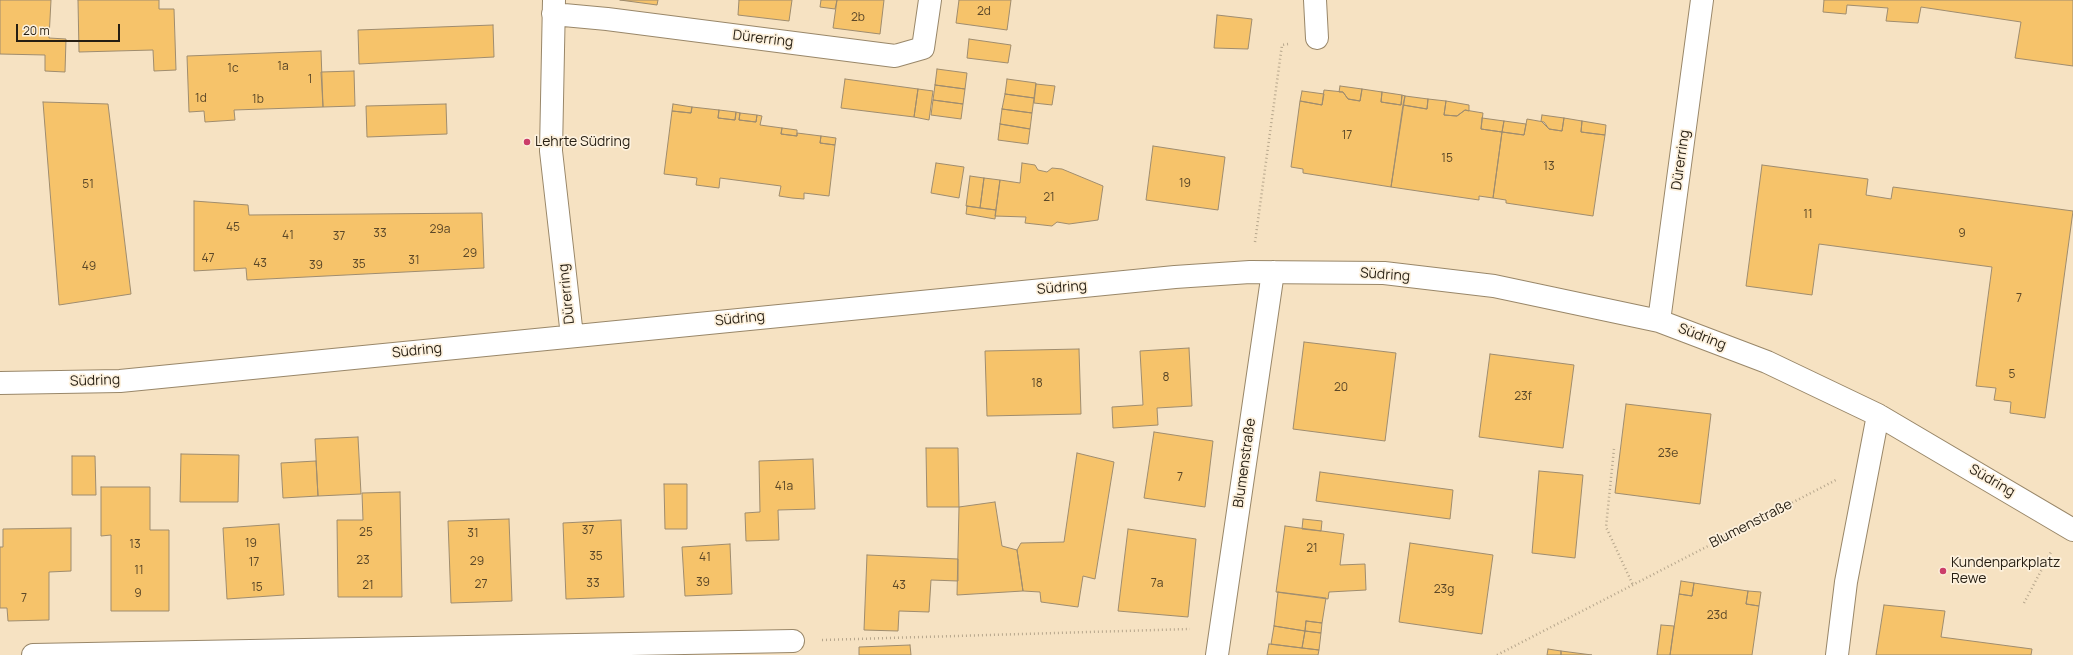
<!DOCTYPE html>
<html>
<head>
<meta charset="utf-8">
<style>
	body { margin:0 }
	#map { position:relative; width:2073px; height:655px; overflow:hidden; background:#f6e2c2; font-family:Manrope,sans-serif }
	canvas { display:block }
	.scale { position:absolute; left:16px; top:24px; width:104px; height:18px; box-sizing:border-box; border:2px solid #261e12; border-top:0; padding-left:5px; font-size:12px; line-height:14px; white-space:nowrap; color:#261e12; -webkit-text-stroke:3px #fdf1dd; paint-order:stroke }
</style>
</head>
<body>
<div id="map">
<canvas width="2073" height="655"></canvas>
<div class="scale">20 m</div>
</div>
<script>
const g = document.querySelector('canvas').getContext('2d');
g.lineJoin = 'round';
function fillPath(path, color) {
  g.fillStyle = color;
  g.fill(path, 'evenodd');
}
function shape(rows) {
  const path = new Path2D();
  for (const r of rows) {
    path.moveTo(r[0], r[1]);
    for (let i = 2; i < r.length; i += 2) path.lineTo(r[i], r[i + 1]);
  }
  return path;
}
function strokePath(path, color, width, dash) {
  g.strokeStyle = color;
  g.lineWidth = width;
  g.lineCap = dash ? 'butt' : 'round';
  g.setLineDash(dash || []);
  g.stroke(path);
}
function write(font, color, halo, rows, align = 'center') {
  g.font = font + ' Manrope,sans-serif';
  g.lineWidth = 3.5;
  g.setLineDash([]);
  g.textBaseline = 'middle';
  g.strokeStyle = halo;
  g.fillStyle = color;
  for (const [text, x, y, turn = 0] of rows) {
    g.save();
    g.translate(x, y);
    g.rotate((+turn || 0) * Math.PI / 180);
    g.textAlign = isNaN(turn) ? turn : align;
    if (halo) g.strokeText(text, 0, 0);
    g.fillText(text, 0, 0);
    g.restore();
  }
}
const building = shape([
	[0,0,51,0,49,38,66,39,65,72,45,71,45,55,0,54,0,0],
	[78,0,159,0,159,9,174,9,176,70,154,71,153,50,79,52,78,0],
	[620,0,658,0,657,5,620,0],
	[739,0,792,0,789,21,738,15,739,0],
	[821,0,837,0,835,9,820,7,821,0],
	[837,0,884,0,880,34,833,28,837,0],
	[959,0,1011,0,1007,30,956,23,959,0],
	[1824,0,2073,0,2073,66,2015,58,2021,22,1921,7,1918,23,1886,21,1888,8,1847,5,1846,14,1823,12,1824,0],
	[1217,15,1252,19,1248,49,1214,48,1217,15],
	[493,25,494,57,359,64,358,30,493,25],
	[969,39,1011,45,1008,63,967,58,969,39],
	[321,51,323,107,234,110,235,120,205,122,204,111,189,112,187,56,321,51],
	[937,69,967,73,965,89,935,85,937,69],
	[354,71,355,106,323,107,321,72,354,71],
	[845,79,918,89,914,117,841,108,845,79],
	[1007,79,1036,83,1034,98,1005,94,1007,79],
	[1036,84,1055,86,1052,105,1034,103,1036,84],
	[935,85,965,89,963,104,933,100,935,85],
	[1340,86,1362,89,1360,101,1348,99,1343,92,1339,92,1340,86],
	[918,89,933,91,929,120,914,117,918,89],
	[1362,89,1382,92,1381,102,1401,105,1402,95,1405,96,1391,187,1303,173,1303,169,1291,167,1300,101,1322,105,1324,90,1343,92,1348,99,1360,101,1362,89],
	[1302,91,1324,94,1322,105,1300,101,1302,91],
	[1382,92,1402,95,1401,105,1381,102,1382,92],
	[1005,94,1034,98,1032,113,1002,109,1005,94],
	[1405,96,1428,99,1427,109,1403,105,1405,96],
	[1428,99,1446,101,1444,115,1457,116,1465,110,1483,113,1481,129,1502,132,1493,198,1479,196,1479,200,1391,187,1403,105,1427,109,1428,99],
	[933,100,963,104,961,119,931,115,933,100],
	[1446,101,1469,105,1469,111,1465,110,1457,116,1444,115,1446,101],
	[43,102,108,104,131,294,59,305,43,102],
	[446,104,447,134,367,137,366,106,446,104],
	[673,104,692,107,691,113,672,111,673,104],
	[692,107,719,110,718,118,735,120,736,112,740,113,739,120,756,122,757,115,762,116,760,125,782,128,781,134,797,136,797,133,821,136,820,143,835,145,829,196,804,193,804,199,792,198,779,196,781,186,720,178,719,188,696,185,697,178,664,174,672,111,691,113,692,107],
	[1002,109,1032,113,1030,129,1000,124,1002,109],
	[719,110,736,112,735,120,718,118,719,110],
	[740,113,757,115,756,122,739,120,740,113],
	[1542,115,1564,118,1562,131,1549,129,1541,121,1542,115],
	[1482,118,1504,121,1502,132,1481,129,1482,118],
	[1564,118,1582,121,1581,132,1605,135,1593,216,1506,203,1506,200,1493,198,1502,132,1524,135,1527,119,1544,122,1549,129,1562,131,1564,118],
	[1504,121,1526,124,1524,135,1502,132,1504,121],
	[1582,121,1606,125,1605,135,1581,132,1582,121],
	[1000,124,1030,129,1028,144,998,140,1000,124],
	[782,128,797,130,797,136,781,134,782,128],
	[821,136,836,138,835,145,820,143,821,136],
	[1153,146,1225,157,1218,210,1146,200,1153,146],
	[936,163,964,167,959,198,931,193,936,163],
	[1022,163,1035,165,1038,170,1047,172,1052,168,1062,169,1103,186,1098,220,1069,224,1057,222,1052,226,1025,223,1026,217,995,216,1000,180,1020,183,1022,163],
	[1762,165,1868,179,1866,195,1891,199,1893,187,2073,211,2045,418,2010,413,2011,402,1994,400,1996,388,1976,386,1992,267,1819,244,1812,295,1746,286,1762,165],
	[970,176,984,178,980,208,966,206,970,176],
	[984,178,1000,180,996,210,980,208,984,178],
	[194,201,248,205,249,215,482,213,484,268,247,280,246,268,194,271,194,201],
	[967,206,996,210,995,219,966,214,967,206],
	[1304,342,1396,353,1385,441,1293,429,1304,342],
	[1189,348,1192,406,1157,408,1158,425,1113,428,1112,407,1143,405,1140,351,1189,348],
	[1079,349,1081,414,987,416,985,351,1079,349],
	[1490,354,1574,365,1563,448,1479,437,1490,354],
	[1626,404,1711,414,1700,504,1615,493,1626,404],
	[1154,432,1213,441,1205,507,1144,498,1154,432],
	[358,437,361,494,318,496,315,439,358,437],
	[926,448,958,448,959,507,927,507,926,448],
	[1077,453,1114,462,1095,579,1083,576,1078,607,1041,602,1040,592,1023,591,1017,550,1021,543,1064,542,1077,453],
	[181,454,239,455,238,502,180,502,181,454],
	[72,456,95,456,96,495,72,495,72,456],
	[813,459,815,509,778,510,779,540,746,541,745,513,760,512,759,461,813,459],
	[316,461,318,496,283,498,281,463,316,461],
	[1539,471,1583,475,1575,558,1532,553,1539,471],
	[1320,472,1453,490,1450,519,1316,501,1320,472],
	[664,484,687,484,687,529,665,529,664,484],
	[101,487,150,487,150,530,169,530,169,611,111,611,111,535,101,536,101,487],
	[400,492,402,597,338,597,337,520,363,520,362,493,400,492],
	[995,502,1002,546,1017,550,1023,591,957,595,959,507,995,502],
	[509,519,512,601,451,603,448,521,509,519],
	[1303,519,1322,521,1321,531,1302,529,1303,519],
	[621,520,624,597,566,599,563,523,621,520],
	[279,524,284,595,227,599,223,528,279,524],
	[1285,526,1344,534,1340,565,1365,564,1366,590,1329,592,1328,599,1276,592,1285,526],
	[71,528,71,571,49,572,49,620,8,621,7,608,0,608,0,547,3,547,3,529,71,528],
	[1128,529,1196,539,1188,617,1118,611,1128,529],
	[1410,543,1493,555,1482,634,1399,622,1410,543],
	[730,544,732,594,685,596,682,547,730,544],
	[867,555,958,559,958,581,931,580,929,612,899,611,898,631,864,630,867,555],
	[1681,581,1694,583,1692,596,1679,594,1681,581],
	[1694,583,1748,591,1746,604,1759,606,1752,655,1670,655,1679,594,1692,596,1694,583],
	[1748,591,1761,592,1759,606,1746,604,1748,591],
	[1278,592,1326,598,1322,623,1306,621,1305,631,1274,626,1278,592],
	[1884,605,1945,611,1941,637,2032,649,2031,655,1876,655,1884,605],
	[1306,621,1322,623,1321,633,1305,631,1306,621],
	[1661,625,1674,626,1670,655,1657,655,1661,625],
	[1274,626,1305,631,1302,648,1271,644,1274,626],
	[1305,631,1321,633,1319,650,1302,648,1305,631],
	[1269,644,1319,650,1318,655,1267,655,1269,644],
	[910,645,911,655,859,655,859,647,910,645],
	[1548,649,1561,651,1561,655,1547,655,1548,649],
	[1561,651,1592,655,1561,655,1561,651]
]);
fillPath(building, '#f6c36a');
strokePath(building, '#9f8c6e', 1);
const minor = shape([
	[554,0,551,151,572,336],
	[1315,0,1317,38],
	[553,14,607,19,895,56,923,48,930,0],
	[1659,321,1702,0],
	[0,383,120,381,1175,277,1250,272,1384,273,1494,286,1659,321,1767,362,1878,415,2073,530],
	[33,655,793,641],
	[1217,655,1273,272],
	[1837,655,1846,582,1878,415]
]);
strokePath(minor, '#998769', 24);
strokePath(shape([
	[1255,242,1282,45,1288,44],
	[1614,449,1606,527,1633,585],
	[2024,603,2051,552],
	[822,640,1190,629],
	[1497,655,1836,480]
]), '#b6a68c', 2.5, [1, 3]);
strokePath(minor, '#fff', 22);
for (const [x, y, r, color] of [
	[527,142,4,"#cb3d69"],
	[1943,571,4,"#cb3d69"]
]) {
  const dot = new Path2D();
  dot.arc(x, y, r, 0, 2 * Math.PI);
  g.fillStyle = color;
  g.fill(dot);
  strokePath(dot, '#fdf1dd', 1.5);
}
write('12px', '#5a4728', null, [
	["2d",984,12],
	["2b",858,18],
	["1a",283,67],
	["1c",233,69],
	["1",310,80],
	["1d",201,99],
	["1b",258,100],
	["17",1347,136],
	["15",1447,159],
	["13",1549,167],
	["19",1185,184],
	["51",88,185],
	["21",1049,198],
	["11",1808,215],
	["45",233,228],
	["29a",440,230],
	["33",380,234],
	["9",1962,234],
	["41",288,236],
	["37",339,237],
	["29",470,254],
	["47",208,259],
	["31",414,261],
	["43",260,264],
	["35",359,265],
	["39",316,266],
	["49",89,267],
	["7",2019,299],
	["5",2012,375],
	["8",1166,378],
	["18",1037,384],
	["20",1341,388],
	["23f",1523,397],
	["23e",1668,454],
	["7",1180,478],
	["41a",784,487],
	["37",588,531],
	["25",366,533],
	["31",473,534],
	["19",251,544],
	["13",135,545],
	["21",1312,549],
	["35",596,557],
	["41",705,558],
	["23",363,561],
	["29",477,562],
	["17",254,563],
	["11",139,571],
	["39",703,583],
	["33",593,584],
	["7a",1157,584],
	["27",481,585],
	["21",368,586],
	["43",899,586],
	["15",257,588],
	["23g",1444,590],
	["9",138,594],
	["7",24,599],
	["23d",1717,616]
]);
write('14px', '#261e12', '#fdf1dd', [
	["Dürerring",763,39,7],
	["Dürerring",1681,160,-82],
	["Südring",1385,275,4],
	["Südring",1062,288,-5],
	["Dürerring",567,294,-96],
	["Südring",740,319,-6],
	["Südring",1702,337,21],
	["Südring",417,351,-6],
	["Südring",95,381,-2],
	["Blumenstraße",1245,463,-82],
	["Südring",1992,481,30],
	["Blumenstraße",1751,524,-27]
]);
write('14px', '#261e12', '#fdf1dd', [
	["Lehrte Südring",535,142],
	["Kundenparkplatz",1951,563],
	["Rewe",1951,579]
], 'left');
</script>
</body>
</html>
